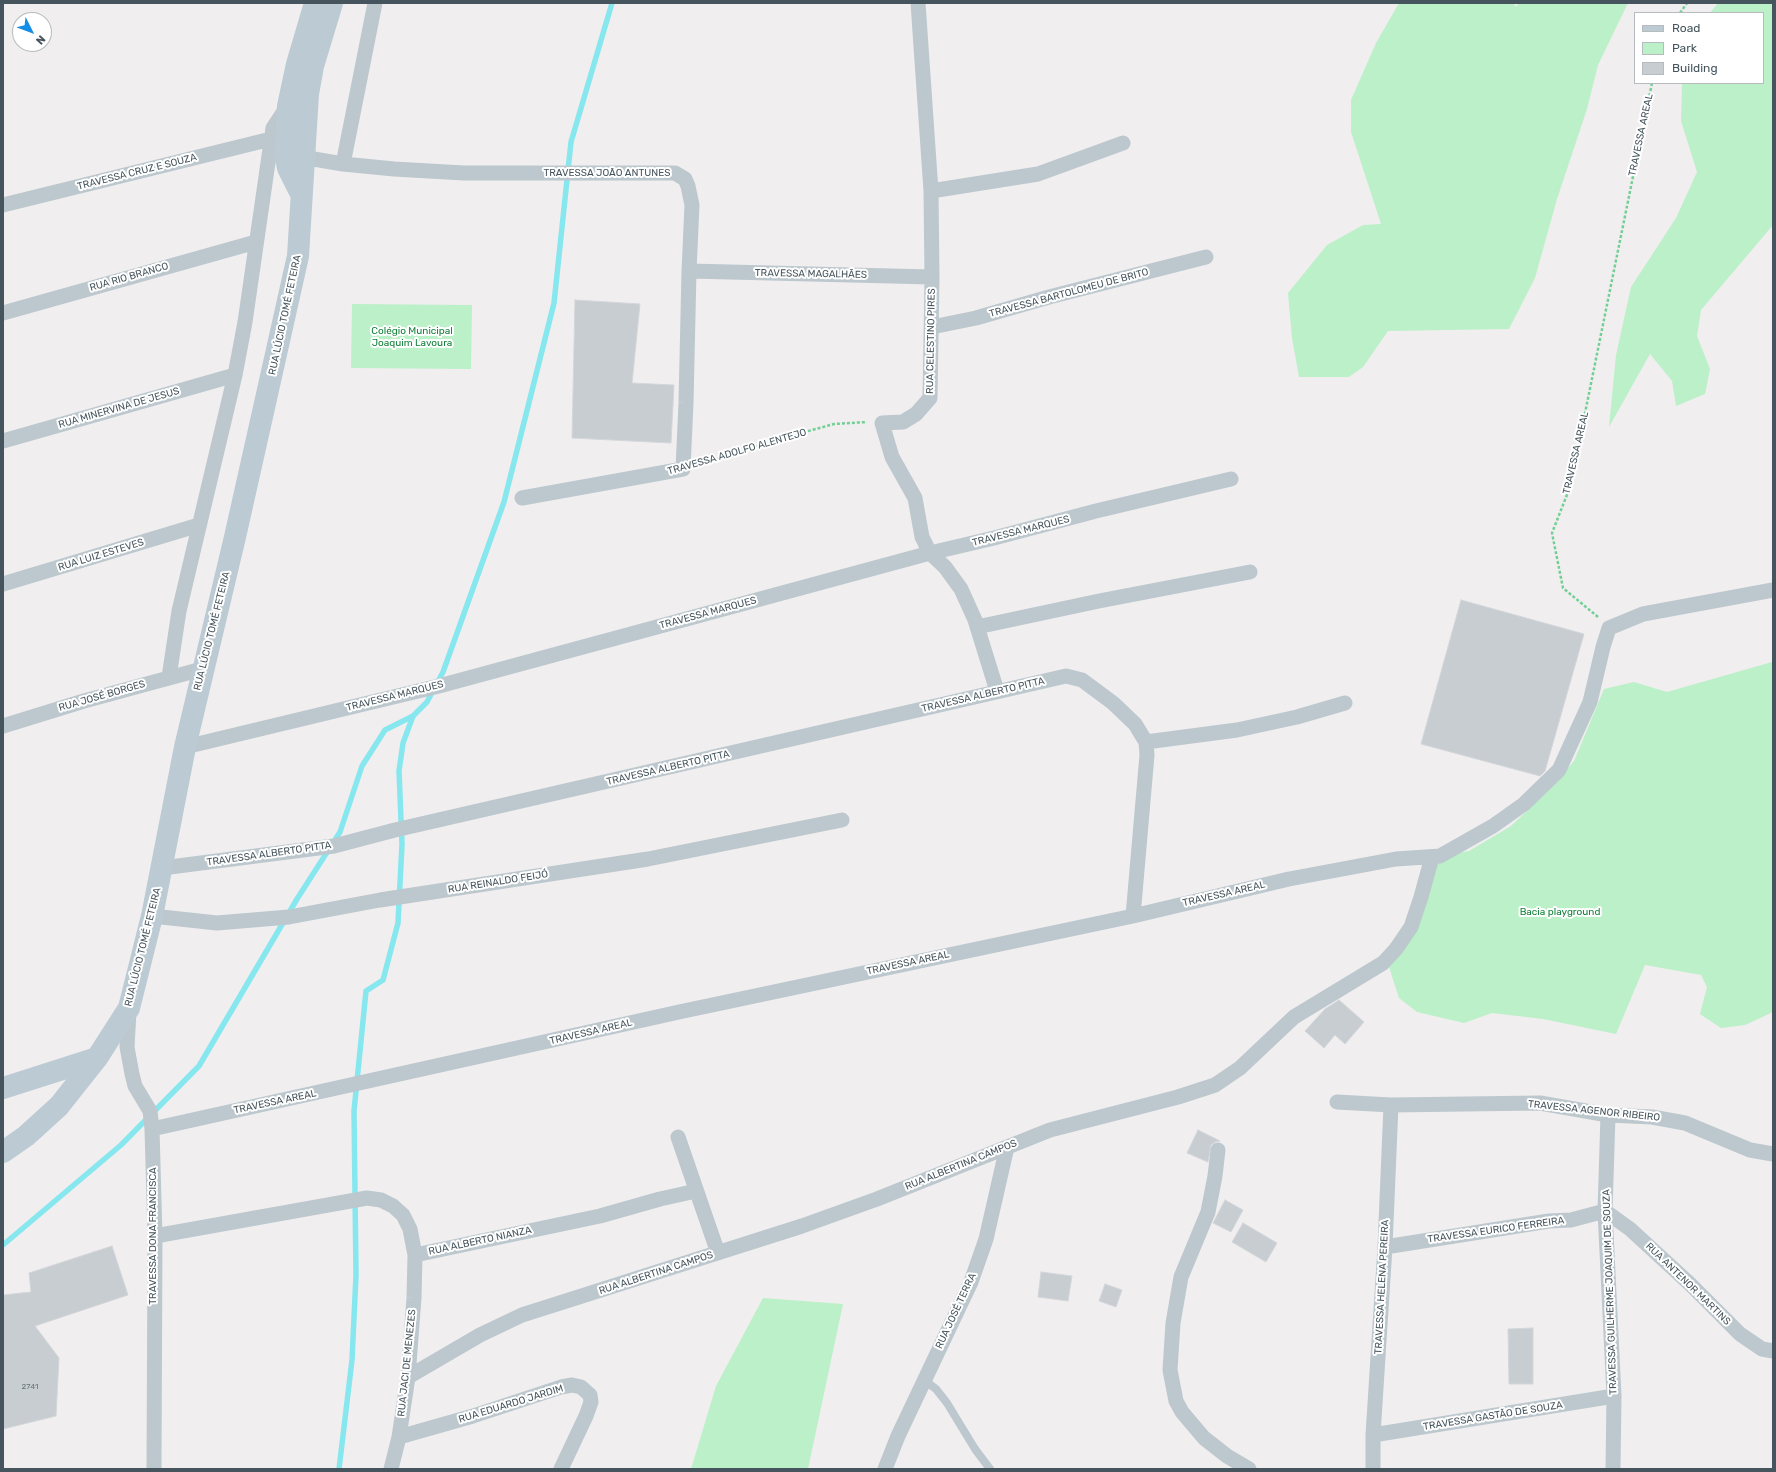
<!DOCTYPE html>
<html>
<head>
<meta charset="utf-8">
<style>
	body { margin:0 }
	#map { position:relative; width:1776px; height:1472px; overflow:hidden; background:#f1eeef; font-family:Rubik,sans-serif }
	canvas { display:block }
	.frame { position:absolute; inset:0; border:4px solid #46555d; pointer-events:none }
	.legend { position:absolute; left:1634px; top:12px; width:130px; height:72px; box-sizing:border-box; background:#fff; border:1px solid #b5bbbe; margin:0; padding:5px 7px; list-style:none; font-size:12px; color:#46555d }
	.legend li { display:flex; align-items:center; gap:8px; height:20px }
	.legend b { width:20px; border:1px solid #b5bbbe }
	.north { position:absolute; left:12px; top:12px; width:40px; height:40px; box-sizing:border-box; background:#fff; border:1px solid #b5bbbe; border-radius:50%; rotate:132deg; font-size:11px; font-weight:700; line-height:16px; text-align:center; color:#46555d }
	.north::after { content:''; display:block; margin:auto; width:14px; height:18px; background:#148de6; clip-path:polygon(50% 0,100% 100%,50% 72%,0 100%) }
</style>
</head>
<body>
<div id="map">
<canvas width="1776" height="1472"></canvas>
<div class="frame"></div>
<ul class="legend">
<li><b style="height:5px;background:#bccad3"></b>Road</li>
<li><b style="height:11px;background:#bbf0c9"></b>Park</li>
<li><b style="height:11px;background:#c8cdd1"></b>Building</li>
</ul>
<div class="north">N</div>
</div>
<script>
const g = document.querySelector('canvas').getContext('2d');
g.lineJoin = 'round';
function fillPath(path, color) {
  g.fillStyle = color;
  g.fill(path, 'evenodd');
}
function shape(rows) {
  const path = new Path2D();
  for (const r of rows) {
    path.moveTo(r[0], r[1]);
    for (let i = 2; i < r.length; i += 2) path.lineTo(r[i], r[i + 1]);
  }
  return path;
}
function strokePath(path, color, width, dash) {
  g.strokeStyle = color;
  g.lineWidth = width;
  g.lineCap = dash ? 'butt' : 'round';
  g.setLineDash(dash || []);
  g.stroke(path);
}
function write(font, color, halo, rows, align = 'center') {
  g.font = font + ' Rubik,sans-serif';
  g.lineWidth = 4;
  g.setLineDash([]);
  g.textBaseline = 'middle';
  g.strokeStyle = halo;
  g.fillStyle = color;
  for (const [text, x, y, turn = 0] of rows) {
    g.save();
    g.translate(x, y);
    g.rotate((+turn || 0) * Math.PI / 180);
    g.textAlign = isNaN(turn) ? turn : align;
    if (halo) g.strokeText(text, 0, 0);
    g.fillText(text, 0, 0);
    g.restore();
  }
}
fillPath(shape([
	[1399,3,1512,3,1517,7,1518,3,1628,3,1598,65,1587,109,1557,199,1535,278,1509,329,1388,331,1363,367,1349,377,1299,377,1292,338,1288,293,1327,245,1363,225,1381,224,1351,132,1351,100,1376,43],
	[1718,3,1773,3,1773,225,1701,310,1697,336,1710,369,1705,394,1676,406,1672,381,1650,354,1609,427,1616,355,1631,287,1676,218,1697,172,1681,121,1682,83,1763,83,1763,13,1710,13],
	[352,304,472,305,471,369,351,368],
	[1772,662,1773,1012,1745,1025,1721,1028,1700,1014,1707,987,1701,975,1645,965,1616,1034,1543,1019,1492,1013,1464,1023,1417,1012,1399,998,1389,967,1426,890,1440,856,1469,851,1511,826,1546,793,1574,761,1604,689,1634,682,1667,692],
	[763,1298,843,1304,808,1469,691,1469,716,1386]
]), '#bbf0c9');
strokePath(shape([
	[3,1245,121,1145,199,1066,297,899,340,832,362,766,385,730,413,716,427,702,443,672,504,502,554,303,571,142,612,3],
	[339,1469,352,1360,356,1275,354,1111,366,991,383,980,398,923,402,844,399,771,403,743,413,716]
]), '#87e7ee', 5.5);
const building = shape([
	[575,300,640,304,632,383,674,385,671,443,572,438,575,300],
	[1461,600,1584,634,1545,771,1540,776,1421,744,1461,600],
	[1339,1000,1364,1022,1345,1044,1335,1035,1324,1048,1305,1031,1325,1009,1339,1000],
	[1198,1130,1220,1141,1215,1142,1211,1145,1208,1162,1187,1153,1198,1130],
	[1225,1200,1243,1210,1231,1232,1213,1223,1225,1200],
	[1243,1223,1277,1243,1266,1262,1232,1242,1243,1223],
	[112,1246,128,1295,35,1326,59,1358,56,1416,3,1429,3,1295,31,1292,29,1273,112,1246],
	[1041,1272,1072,1276,1068,1301,1038,1297,1041,1272],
	[1105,1284,1122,1290,1116,1307,1099,1301,1105,1284],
	[1533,1328,1533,1384,1509,1384,1508,1329,1533,1328]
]);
fillPath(building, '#c8cdd1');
strokePath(building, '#d2d6da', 1);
strokePath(shape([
	[1680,13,1687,3],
	[698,465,790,436,834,424,867,422],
	[1598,617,1563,588,1552,533,1570,487,1652,83]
]), '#72cf95', 2.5, [3, 2]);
strokePath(shape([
	[924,1380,936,1389,947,1403,975,1449,990,1469]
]), '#bcc8ce', 8);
strokePath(shape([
	[918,3,931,191,932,277,930,398,916,414,903,422,882,423,892,457,915,498,922,537,930,553,945,567,961,589,975,620,997,691],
	[296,156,343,164,394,169,464,173,675,173,685,179,688,186,692,205,689,271,686,403,683,469,522,498],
	[343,164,375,3],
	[931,191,1038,174,1123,143],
	[3,205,271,139],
	[689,271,932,277],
	[3,313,256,242],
	[932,327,976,318,1049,297,1206,257],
	[3,441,235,375],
	[3,584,199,525],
	[977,627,1099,601,1250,572],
	[169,677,179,611,235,375,245,322,273,128,287,107],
	[3,726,84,701,202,669],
	[1146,742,1237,730,1297,717,1345,703],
	[185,747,439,686,930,553,994,538,1096,511,1231,479],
	[162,868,334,846,395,830,1066,676,1082,680,1113,703,1135,724,1146,742,1147,755,1133,916],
	[152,916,217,923,289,917,380,900,648,859,842,820],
	[129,1011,127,1047,132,1074,135,1086,150,1111,152,1129,155,1236,154,1469],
	[1337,1102,1391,1105,1540,1103,1608,1115,1652,1117,1685,1123,1750,1150,1773,1154],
	[1608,1115,1605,1211,1614,1396,1613,1469],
	[152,1129,679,1012,1133,916,1289,879,1396,859,1440,856,1493,826,1524,804,1559,770,1590,702,1603,647,1609,628,1643,614,1773,590],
	[678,1137,718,1253],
	[1218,1150,1215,1176,1208,1212,1181,1277,1173,1323,1170,1370,1176,1401,1182,1412,1204,1438,1227,1456,1249,1469],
	[155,1236,367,1198,381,1200,393,1206,403,1215,410,1229,415,1255,600,1216,660,1199,696,1191],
	[1385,1247,1549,1221,1571,1220,1605,1211,1630,1229,1690,1284,1740,1334,1762,1349,1773,1351],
	[408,1377,480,1335,522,1315,802,1226,877,1199,1050,1130,1178,1097,1215,1085,1240,1068,1294,1017,1383,963,1396,949,1411,927,1421,897,1432,857],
	[1373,1435,1614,1396],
	[399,1437,473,1416,561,1387,572,1385,581,1387,590,1395,591,1402,586,1416,561,1469],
	[391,1469,399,1437,408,1377,414,1298,415,1255],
	[885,1469,898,1436,971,1282,986,1239,1007,1147],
	[1373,1469,1373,1435,1385,1247,1391,1105]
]), '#bcc8ce', 15);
strokePath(shape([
	[301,194,288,168,285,154,288,106,297,64,315,3],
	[3,1088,97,1058],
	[3,1152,26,1136,59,1106,97,1058,129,1008,152,916,185,747,235,537,298,256,308,94,313,66,332,3]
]), '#bccad3', 22);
write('8px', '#66737a', null, [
	["2741",30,1387]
]);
write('10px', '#46555d', '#fff', [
	["TRAVESSA AREAL",1641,135,-78],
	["TRAVESSA CRUZ E SOUZA",137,172,-14],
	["TRAVESSA JOÃO ANTUNES",607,173],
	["TRAVESSA MAGALHÃES",811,274,1],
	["RUA RIO BRANCO",129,277,-16],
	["TRAVESSA BARTOLOMEU DE BRITO",1069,293,-15],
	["RUA LÚCIO TOMÉ FETEIRA",285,315,-78],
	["RUA CELESTINO PIRES",931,341,-89],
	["RUA MINERVINA DE JESUS",119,408,-16],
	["TRAVESSA ADOLFO ALENTEJO",737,452,-16],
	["TRAVESSA AREAL",1576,453,-77],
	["TRAVESSA MARQUES",1021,531,-14],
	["RUA LUIZ ESTEVES",101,555,-17],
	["TRAVESSA MARQUES",708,613,-15],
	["RUA LÚCIO TOMÉ FETEIRA",212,631,-76],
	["TRAVESSA ALBERTO PITTA",983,695,-13],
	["RUA JOSÉ BORGES",102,696,-16],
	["TRAVESSA MARQUES",395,696,-14],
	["TRAVESSA ALBERTO PITTA",668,768,-13],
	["TRAVESSA ALBERTO PITTA",269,854,-8],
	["RUA REINALDO FEIJÓ",498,882,-9],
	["TRAVESSA AREAL",1224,894,-13],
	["RUA LÚCIO TOMÉ FETEIRA",143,947,-76],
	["TRAVESSA AREAL",908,963,-12],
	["TRAVESSA AREAL",591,1032,-13],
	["TRAVESSA AREAL",275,1102,-12],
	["TRAVESSA AGENOR RIBEIRO",1594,1111,6],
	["RUA ALBERTINA CAMPOS",961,1165,-22],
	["TRAVESSA EURICO FERREIRA",1496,1230,-8],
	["TRAVESSA DONA FRANCISCA",153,1236,-90],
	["RUA ALBERTO NIANZA",480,1241,-12],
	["RUA ALBERTINA CAMPOS",656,1273,-18],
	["RUA ANTENOR MARTINS",1688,1284,44],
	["TRAVESSA HELENA PEREIRA",1382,1287,-87],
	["TRAVESSA GUILHERME JOAQUIM DE SOUZA",1610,1292,-92],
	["RUA JOSÉ TERRA",956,1311,-65],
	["RUA JACI DE MENEZES",407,1363,-84],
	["RUA EDUARDO JARDIM",511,1404,-17],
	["TRAVESSA GASTÃO DE SOUZA",1493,1416,-9]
]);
write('10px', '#14813b', '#fff', [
	["Colégio Municipal",412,331],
	["Joaquim Lavoura",412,343],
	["Bacia playground",1560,912]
]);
</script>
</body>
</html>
